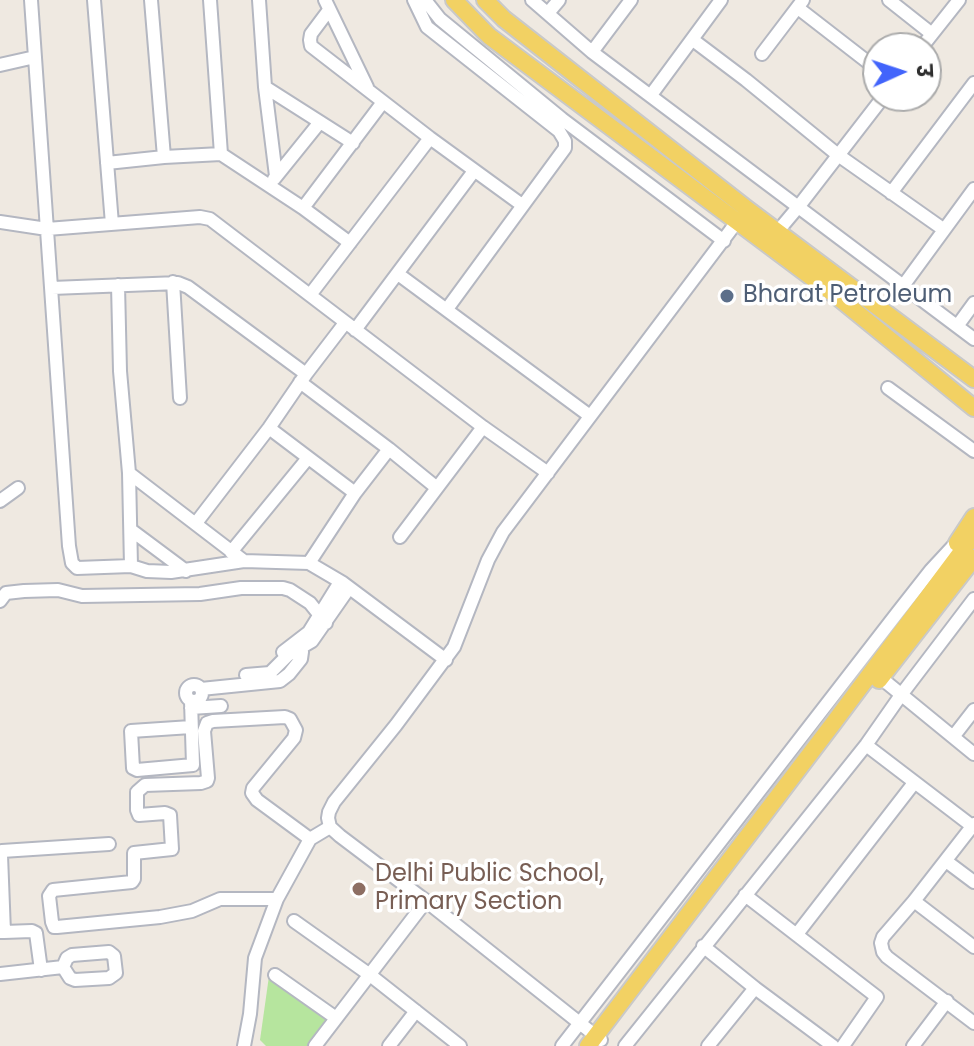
<!DOCTYPE html>
<html>
<head>
<meta charset="utf-8">
<style>
	body { margin:0 }
	#map { position:relative; width:974px; height:1046px; overflow:hidden; background:#efe9e1; font-family:Poppins,"Noto Sans Devanagari",sans-serif }
	canvas { display:block }
	.north { position:absolute; left:862px; top:32px; width:80px; height:80px; box-sizing:border-box; background:#fff; border:2px solid #ababab; border-radius:50%; rotate:87deg; font-size:22px; font-weight:700; line-height:32px; text-align:center; color:#2e2e2e }
	.north::after { content:''; display:block; margin:auto; width:28px; height:36px; background:#4264fb; clip-path:polygon(50% 0,100% 100%,50% 72%,0 100%) }
</style>
</head>
<body>
<div id="map">
<canvas width="974" height="1046"></canvas>
<div class="north">उ</div>
</div>
<script>
const g = document.querySelector('canvas').getContext('2d');
g.lineJoin = 'round';
function fillPath(path, color) {
  g.fillStyle = color;
  g.fill(path, 'evenodd');
}
function shape(rows) {
  const path = new Path2D();
  for (const r of rows) {
    if (r.length === 3) {
      path.moveTo(r[0] + r[2], r[1]);
      path.arc(r[0], r[1], r[2], 0, 2 * Math.PI);
      continue;
    }
    path.moveTo(r[0], r[1]);
    for (let i = 2; i < r.length; i += 2) path.lineTo(r[i], r[i + 1]);
  }
  return path;
}
function strokePath(path, color, width, dash) {
  g.strokeStyle = color;
  g.lineWidth = width;
  g.lineCap = dash ? 'butt' : 'round';
  g.setLineDash(dash || []);
  g.stroke(path);
}
function write(font, color, halo, rows, align = 'center') {
  g.font = font + ' Poppins,sans-serif';
  g.lineWidth = 7;
  g.setLineDash([]);
  g.textBaseline = 'middle';
  g.strokeStyle = halo;
  g.fillStyle = color;
  for (const [text, x, y, turn = 0] of rows) {
    g.save();
    g.translate(x, y);
    g.rotate((+turn || 0) * Math.PI / 180);
    g.textAlign = isNaN(turn) ? turn : align;
    if (halo) g.strokeText(text, 0, 0);
    g.fillText(text, 0, 0);
    g.restore();
  }
}
fillPath(shape([
	[269,976,332,1020,311,1046,266,1046,260,1040]
]), '#b6e59e');
const minor = shape([
	[31,0,69,546,72,563,77,568,131,566,147,571,171,572,244,561,309,563,343,583,446,660],
	[94,0,112,224],
	[151,0,164,157],
	[210,0,221,154],
	[259,0,265,87,276,176],
	[325,0,367,87],
	[414,0,427,27,559,131,565,141,565,148,447,309],
	[425,0,440,19,562,119,724,241],
	[532,0,592,52,974,339],
	[889,0,932,34],
	[798,8,878,70],
	[329,10,311,34,310,40,311,46,430,138,522,205],
	[548,13,559,0],
	[693,40,746,80,838,155,943,229],
	[921,48,959,0],
	[592,52,631,0],
	[762,54,803,0],
	[0,65,35,57],
	[265,87,353,143],
	[651,95,721,0],
	[107,163,164,157,221,154,303,208,350,243],
	[274,179,320,122],
	[891,193,974,83],
	[303,208,383,102],
	[0,222,47,229,200,217,210,219,483,427,548,473],
	[778,231,799,206,884,96],
	[398,274,590,416],
	[173,282,180,398],
	[118,285,120,371,129,473,131,566],
	[903,286,974,189],
	[52,288,178,283,188,287,306,374],
	[310,295,430,138],
	[958,325,974,303],
	[355,330,474,171],
	[300,382,389,449,437,488],
	[888,388,974,451],
	[269,428,355,493],
	[129,473,244,561],
	[0,501,18,488],
	[196,523,269,428,306,374,345,323],
	[131,530,186,571],
	[400,537,483,427],
	[231,552,308,458],
	[309,563,355,493,389,449],
	[0,601,6,593,24,591,58,590,82,596,200,594,241,588,283,588,290,590,310,603,326,623],
	[283,652,309,632,340,582],
	[246,675,270,673,288,655,312,641,349,588],
	[881,678,974,754],
	[194,693,8],
	[201,689,280,681,289,674,301,659,302,652,300,642],
	[191,708,221,706],
	[191,727,131,731,133,768,137,770,193,765,191,701],
	[953,737,974,710],
	[866,745,972,826],
	[974,824,914,901,883,937,881,943,883,952,887,957,974,1023],
	[946,861,974,882],
	[745,895,877,997,843,1046],
	[277,899,220,899,192,911,160,917,57,927,54,927,52,922,49,896,53,890,132,882,134,879,134,853,172,849,170,815,165,813,139,815,137,810,137,792,145,785,201,783,207,781,208,778,204,731,207,723,213,721,285,717,290,719,296,730,294,738,253,788,252,793,257,800,310,839],
	[914,901,974,947],
	[294,921,370,975,460,1046],
	[0,932,4,932,1,855,2,851,109,844],
	[4,932,32,931,36,933,41,970],
	[797,934,914,783],
	[703,946,755,988,833,1046],
	[0,974,63,967,67,958,72,955,109,952,114,956,116,973,109,978,75,980,70,978,63,967],
	[275,975,336,1018],
	[601,1040,426,901,340,836,330,827,328,818,329,812,334,802,396,725,454,647,488,560,503,532,736,223],
	[244,1046,250,1014,255,958,277,899,310,839,330,827],
	[315,1046,426,901],
	[389,1046,416,1011],
	[562,1046,898,612,931,570,956,543],
	[625,1046,866,745,901,695,974,599],
	[708,1046,755,988],
	[913,1046,947,1001]
]);
const major = shape([
	[454,0,489,36,834,294,974,408],
	[485,0,504,19,747,209,974,379],
	[957,543,974,517],
	[879,680,974,558],
	[588,1046,832,725,974,535]
]);
strokePath(minor, '#b4b7c1', 16);
strokePath(major, '#c9c9c9', 20);
strokePath(minor, '#fff', 12);
strokePath(major, '#f2d163', 16);
for (const [x, y, r, color] of [
	[727,296,8,"#5c6f8a"],
	[359,889,8,"#8d6e63"]
]) {
  const dot = new Path2D();
  dot.arc(x, y, r, 0, 2 * Math.PI);
  g.fillStyle = color;
  g.fill(dot);
  strokePath(dot, '#fff', 3);
}
write('24px', '#4e5e75', '#fff', [
	["Bharat Petroleum",743,296]
], 'left');
write('24px', '#785e54', '#fff', [
	["Delhi Public School,",375,875],
	["Primary Section",375,903]
], 'left');
</script>
</body>
</html>
